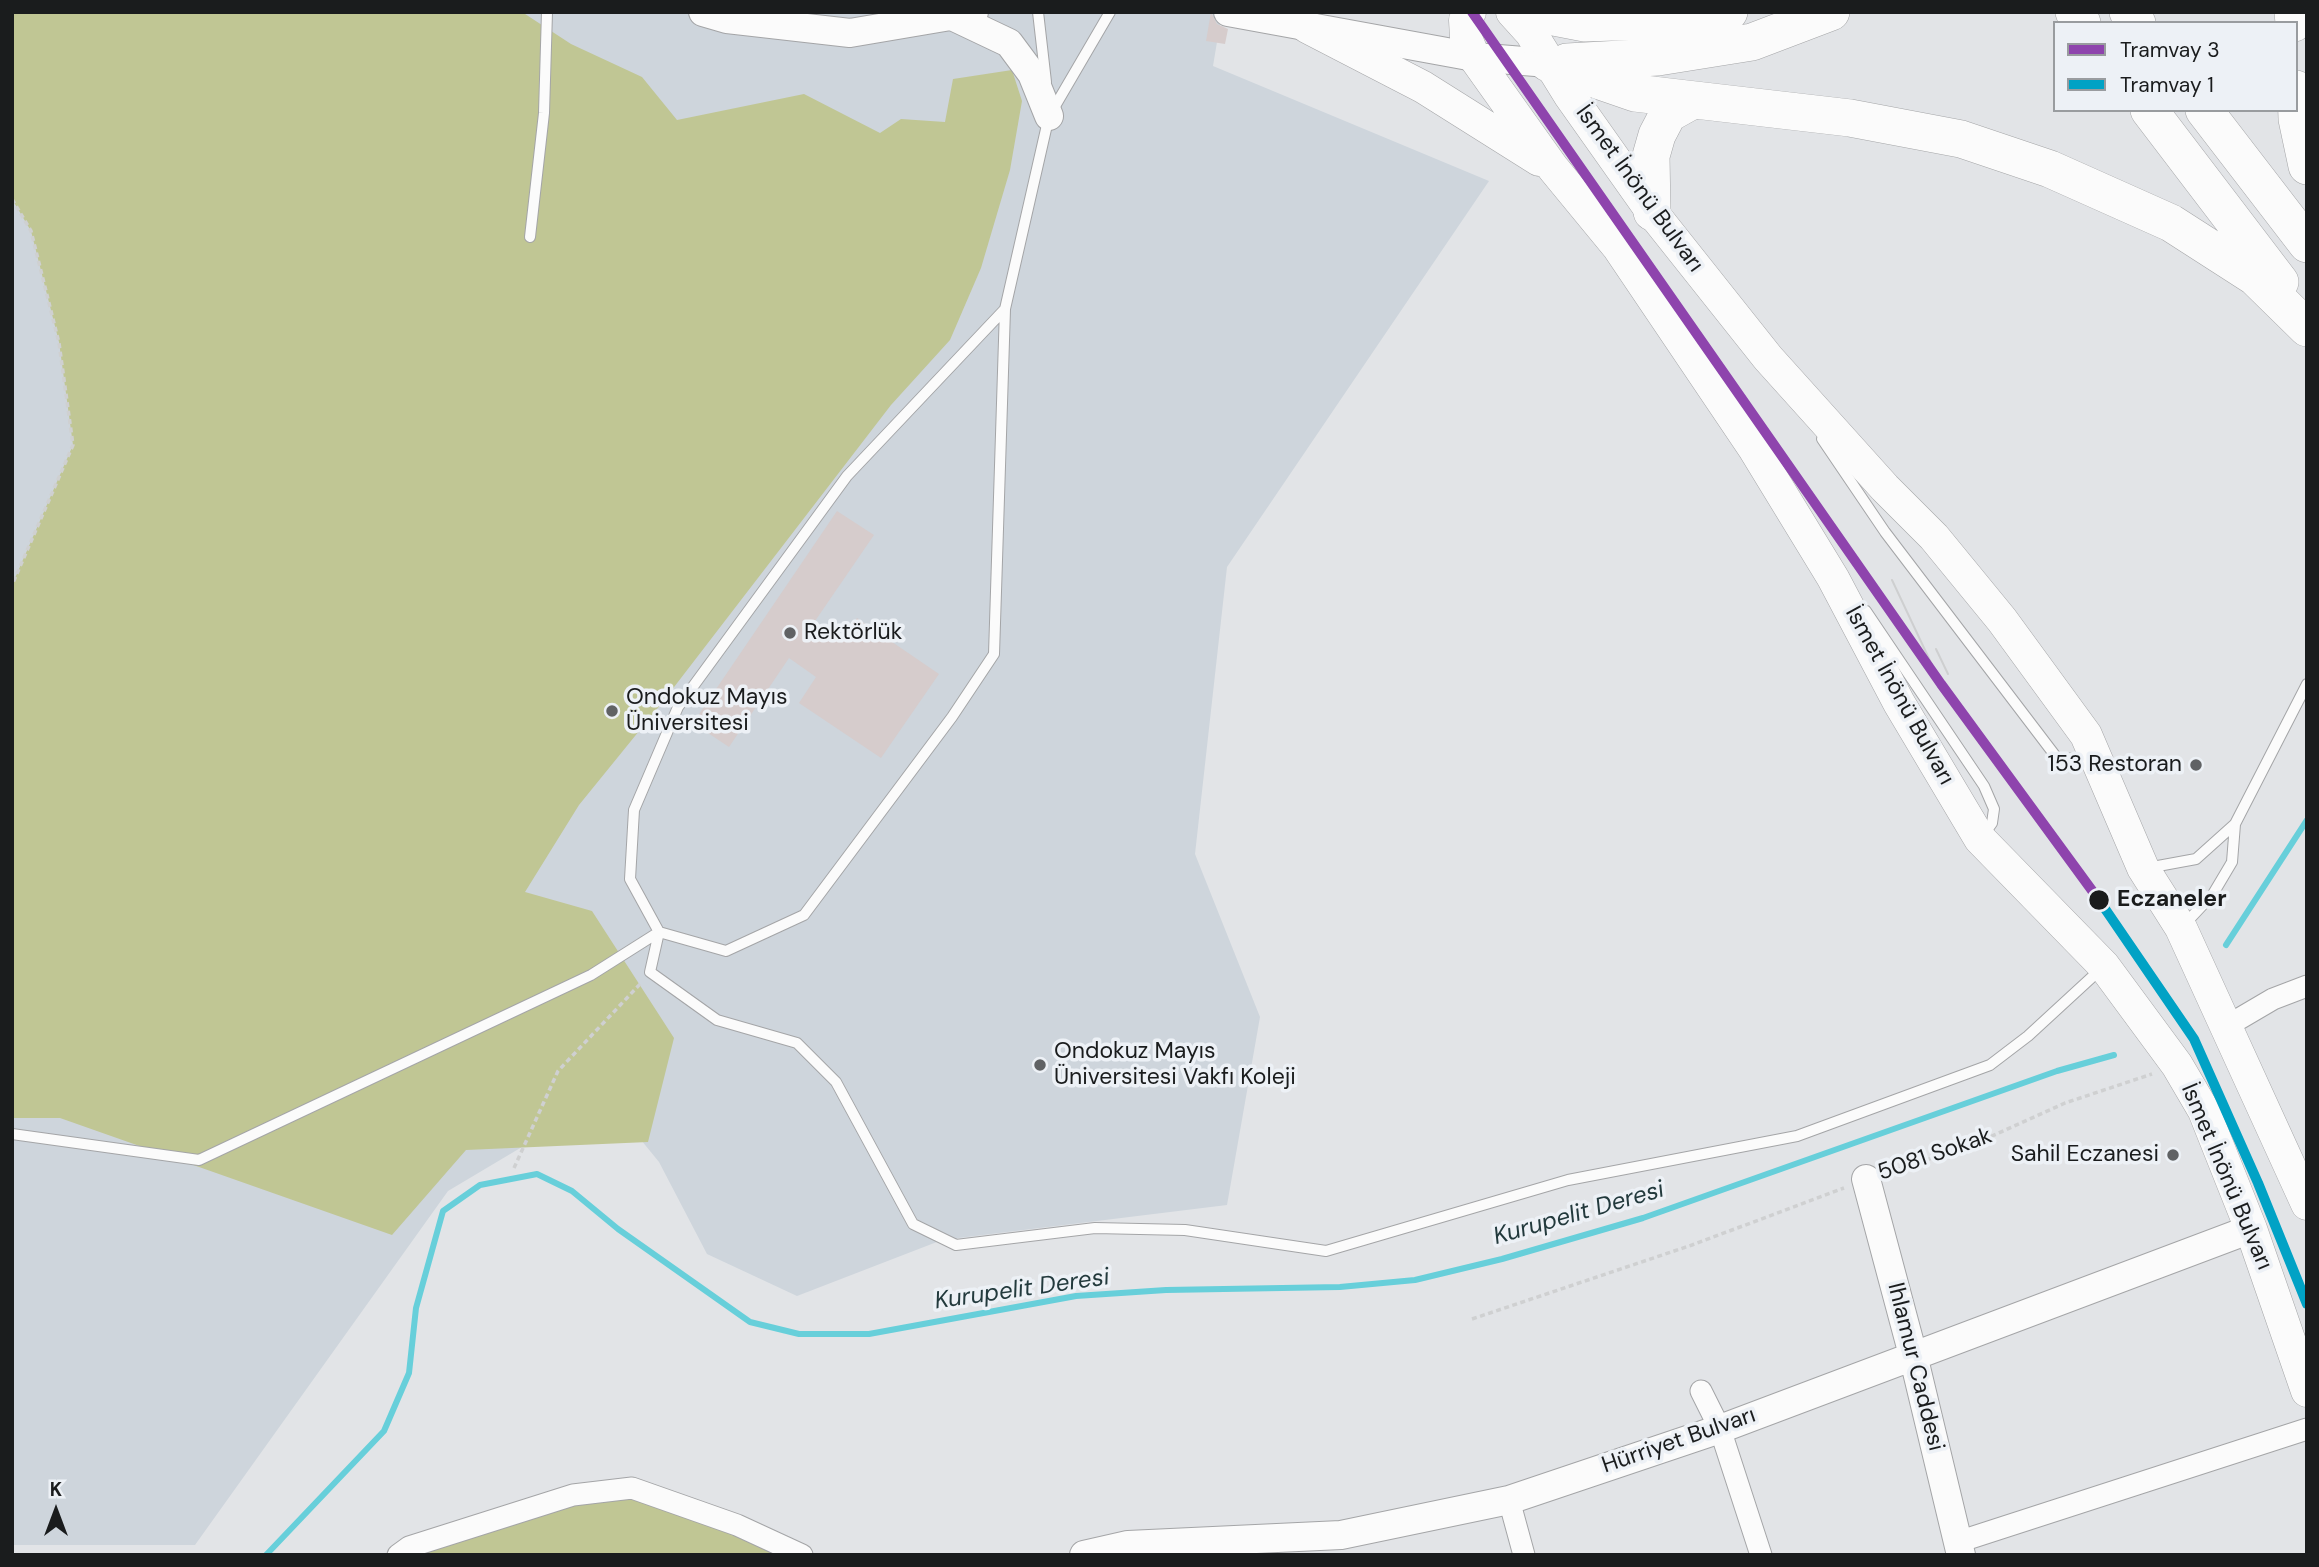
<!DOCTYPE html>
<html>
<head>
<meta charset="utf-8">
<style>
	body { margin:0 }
	#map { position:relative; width:2319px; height:1567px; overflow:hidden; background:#e2e4e7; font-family:"DM Sans",sans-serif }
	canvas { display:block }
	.frame { position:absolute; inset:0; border:14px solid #1a1c1d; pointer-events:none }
	.legend { position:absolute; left:2053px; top:21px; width:245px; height:91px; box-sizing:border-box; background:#edf1f6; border:2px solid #999c9f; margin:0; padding:9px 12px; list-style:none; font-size:21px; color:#1a1c1d }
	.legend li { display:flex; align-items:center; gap:14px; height:35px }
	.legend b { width:35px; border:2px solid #999c9f }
	.north { position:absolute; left:21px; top:1476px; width:70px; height:70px; -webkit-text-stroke:5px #edf1f6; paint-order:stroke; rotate:0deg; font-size:19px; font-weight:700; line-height:28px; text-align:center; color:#1a1c1d }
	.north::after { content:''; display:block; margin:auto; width:24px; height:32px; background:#1a1c1d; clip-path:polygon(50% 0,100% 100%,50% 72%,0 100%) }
</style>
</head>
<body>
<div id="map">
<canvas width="2319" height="1567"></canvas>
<div class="frame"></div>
<ul class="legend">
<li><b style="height:9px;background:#8e44ad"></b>Tramvay 3</li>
<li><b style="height:9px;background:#01a2c5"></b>Tramvay 1</li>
</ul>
<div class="north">K</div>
</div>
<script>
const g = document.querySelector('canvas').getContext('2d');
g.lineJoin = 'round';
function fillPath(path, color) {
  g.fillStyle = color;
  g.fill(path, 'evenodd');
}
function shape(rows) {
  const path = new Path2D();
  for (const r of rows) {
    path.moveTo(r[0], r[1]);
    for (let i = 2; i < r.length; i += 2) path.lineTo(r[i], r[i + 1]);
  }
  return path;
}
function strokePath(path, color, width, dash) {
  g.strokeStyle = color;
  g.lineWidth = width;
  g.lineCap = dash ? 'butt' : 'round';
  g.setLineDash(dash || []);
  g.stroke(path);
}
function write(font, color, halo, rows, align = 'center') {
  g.font = font + ' "DM Sans",sans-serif';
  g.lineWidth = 7;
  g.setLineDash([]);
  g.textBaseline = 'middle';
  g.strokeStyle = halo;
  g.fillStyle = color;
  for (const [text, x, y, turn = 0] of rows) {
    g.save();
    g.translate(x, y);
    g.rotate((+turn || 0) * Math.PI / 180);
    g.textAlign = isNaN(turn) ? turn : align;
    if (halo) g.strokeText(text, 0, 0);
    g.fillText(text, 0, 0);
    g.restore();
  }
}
fillPath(shape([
	[12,12,1222,12,1213,66,1489,181,1227,567,1195,854,1260,1017,1227,1205,942,1240,797,1296,707,1254,659,1162,606,1097,448,1191,195,1545,12,1545]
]), '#ced5dc');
fillPath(shape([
	[12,12,522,12,571,44,642,77,677,120,804,94,880,133,901,119,945,122,953,79,1012,70,1022,101,1010,170,981,268,950,340,891,405,661,704,579,805,525,892,592,911,674,1038,648,1142,466,1150,392,1235,60,1118,12,1118,12,585,73,445,59,342,31,231,12,199],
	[632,1488,802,1555,400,1555]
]), '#c0c694');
strokePath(shape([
	[2226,945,2307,820],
	[266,1555,384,1431,409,1373,416,1308,443,1211,480,1185,537,1174,572,1191,618,1229,750,1322,799,1334,869,1334,1076,1296,1166,1290,1340,1287,1415,1280,1502,1259,1643,1218,2057,1071,2114,1055]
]), '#67cfda', 6);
fillPath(shape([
	[1211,12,1217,24,1228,29,1225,44,1206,41],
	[837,511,874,535,813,624,840,642,857,618,939,674,881,758,799,703,816,677,789,658,729,747,693,723]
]), '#d6cccc');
const lane = shape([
	[1038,12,1046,82],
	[1051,113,1110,12],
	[530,237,544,113,547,12],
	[1005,309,847,476,678,707,634,810,630,879,659,932,726,951,804,915,952,717,994,654,1005,309,1049,116],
	[1822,439,1885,532,2057,758,2081,759,2089,751],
	[1866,611,1984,786,1994,809,1992,823,1982,837],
	[2147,868,2196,859,2235,824],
	[2183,926,2213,894,2232,862,2235,824,2307,684],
	[12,1134,199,1160,591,975,659,932,650,972,717,1020,797,1043,836,1082,913,1224,956,1245,1095,1228,1185,1230,1326,1251,1568,1180,1797,1136,1990,1065,2028,1036,2103,967]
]);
const street = shape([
	[2227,1026,2273,999,2307,986],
	[1701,1391,1720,1429,1761,1555],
	[1509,1500,1524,1555],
	[1958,1542,2307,1429],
	[398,1555,409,1547,573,1495,632,1488,737,1525,802,1555]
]);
const secondary = shape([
	[703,12,727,19,850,33,974,12],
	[1228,12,1474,57,1548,63],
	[950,15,1009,43,1032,74,1049,116],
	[1866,1179,1913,1355,1961,1555],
	[1084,1555,1128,1545,1341,1535,1509,1500,1720,1429,2251,1229]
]);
const primary = shape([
	[1470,12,1465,20,1466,38,1474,57,1553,168,1618,247,1753,447,1833,578,1899,703,1980,839,2104,966,2177,1065,2204,1111,2251,1229,2307,1391],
	[1512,12,1531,33,1570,96,1652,212,1768,358,1885,488,1934,537,2002,620,2086,735,2143,868,2181,928,2307,1204],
	[1307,27,1423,87,1539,160]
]);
const highway = shape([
	[1528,12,1585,23,1673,20,1729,12],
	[2074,12,2082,23],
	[2128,12,2137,23],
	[2293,12,2294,23],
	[1567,62,1658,57,1752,42,1831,12],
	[1548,63,1635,93,1850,118,1961,139,2050,169,2171,223,2255,277,2307,328],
	[2296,89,2297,119,2307,166],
	[2149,110,2280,282],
	[2204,110,2307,244],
	[1652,212,1651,156,1657,135,1668,114,1693,100]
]);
strokePath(lane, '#a4a5a7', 12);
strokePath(street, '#a4a5a7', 23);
strokePath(secondary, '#a4a5a7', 30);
strokePath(primary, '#a4a5a7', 33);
strokePath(highway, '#a4a5a7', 38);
strokePath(shape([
	[12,199,31,231,59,343,73,445,12,585],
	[514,1168,558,1071,642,982],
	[1887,1173,1972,1145,2065,1103,2152,1074],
	[1472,1319,1692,1245,1844,1188]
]), '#cfd0d1', 3.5, [5, 3.5]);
strokePath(lane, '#fbfbfb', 10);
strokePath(street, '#fbfbfb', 21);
strokePath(secondary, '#fbfbfb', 28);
strokePath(primary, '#fbfbfb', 32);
strokePath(highway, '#fbfbfb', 37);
strokePath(shape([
	[1892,580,1941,684],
	[1936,649,1948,674]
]), '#cecfd0', 2);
strokePath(shape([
	[1472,12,1941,684,2099,900]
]), '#8e44ad', 10);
strokePath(shape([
	[2099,900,2194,1039,2258,1183,2307,1304]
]), '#01a2c5', 10);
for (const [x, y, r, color] of [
	[790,633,7,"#606264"],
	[612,711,7,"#606264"],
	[2196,765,7,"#606264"],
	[2099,900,11,"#1a1c1d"],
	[1040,1065,7,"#606264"],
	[2173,1155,7,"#606264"]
]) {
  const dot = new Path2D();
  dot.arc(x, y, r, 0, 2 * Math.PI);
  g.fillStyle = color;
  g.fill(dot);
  strokePath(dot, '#edf1f6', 2.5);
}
write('23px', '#1a1c1d', '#edf1f6', [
	["İsmet İnönü Bulvarı",1639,189,54],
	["İsmet İnönü Bulvarı",1899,696,61],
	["5081 Sokak",1935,1155,-19],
	["İsmet İnönü Bulvarı",2226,1177,67],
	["Ihlamur Caddesi",1915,1367,76],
	["Hürriyet Bulvarı",1679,1441,-19]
]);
write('23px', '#1a1c1d', '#edf1f6', [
	["Rektörlük",804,633],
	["Ondokuz Mayıs",626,698],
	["Üniversitesi",626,724],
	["153 Restoran",2182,765,"right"],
	["Ondokuz Mayıs",1054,1052],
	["Üniversitesi Vakfı Koleji",1054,1078],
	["Sahil Eczanesi",2159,1155,"right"]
], 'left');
write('bold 23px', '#1a1c1d', '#edf1f6', [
	["Eczaneler",2117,900]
], 'left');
write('italic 24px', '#233a3d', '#edf1f6', [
	["Kurupelit Deresi",1579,1214,-16],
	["Kurupelit Deresi",1022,1290,-8]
]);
</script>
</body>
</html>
